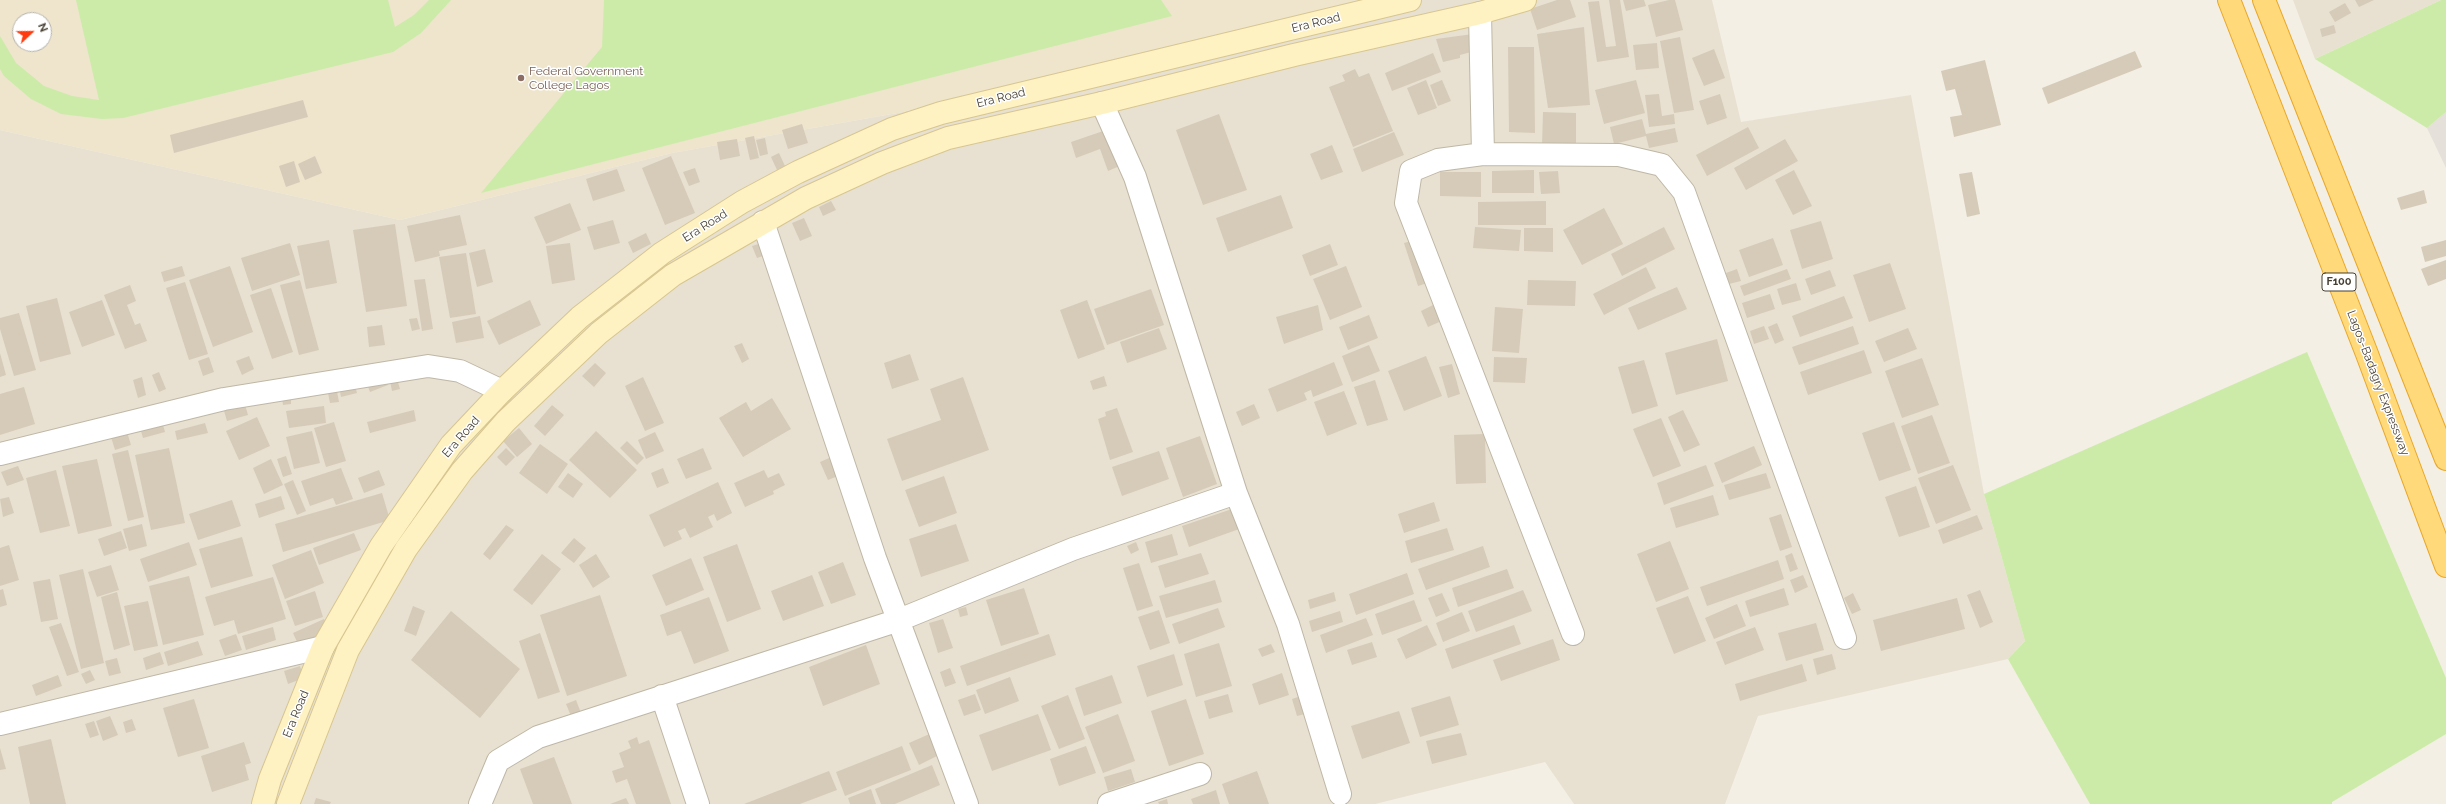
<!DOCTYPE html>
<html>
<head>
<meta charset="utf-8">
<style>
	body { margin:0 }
	#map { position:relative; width:2446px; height:804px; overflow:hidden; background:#f3efe4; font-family:Raleway,sans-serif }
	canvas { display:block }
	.north { position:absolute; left:12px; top:12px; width:40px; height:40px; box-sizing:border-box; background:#fff; border:1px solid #b5b2ad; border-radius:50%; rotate:68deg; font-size:11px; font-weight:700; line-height:16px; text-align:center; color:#463f33 }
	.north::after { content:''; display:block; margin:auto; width:14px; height:18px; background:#ff3a0f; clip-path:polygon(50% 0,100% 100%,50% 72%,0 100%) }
</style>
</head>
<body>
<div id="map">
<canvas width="2446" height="804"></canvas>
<div class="north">N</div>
</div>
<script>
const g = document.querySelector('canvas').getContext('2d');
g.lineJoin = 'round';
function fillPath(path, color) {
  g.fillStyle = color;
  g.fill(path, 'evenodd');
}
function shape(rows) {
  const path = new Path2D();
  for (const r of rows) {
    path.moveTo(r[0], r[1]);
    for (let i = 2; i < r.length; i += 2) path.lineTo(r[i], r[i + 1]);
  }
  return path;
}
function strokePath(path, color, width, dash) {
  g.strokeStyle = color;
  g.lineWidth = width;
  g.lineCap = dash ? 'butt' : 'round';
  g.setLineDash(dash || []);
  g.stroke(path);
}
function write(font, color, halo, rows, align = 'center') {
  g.font = font + ' Raleway,sans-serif';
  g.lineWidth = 3;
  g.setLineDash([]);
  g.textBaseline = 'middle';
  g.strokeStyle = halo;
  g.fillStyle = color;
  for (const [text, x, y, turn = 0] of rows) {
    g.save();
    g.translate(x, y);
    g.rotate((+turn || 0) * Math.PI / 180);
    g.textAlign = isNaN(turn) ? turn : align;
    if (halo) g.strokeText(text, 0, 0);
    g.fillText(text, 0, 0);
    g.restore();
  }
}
fillPath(shape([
	[1365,0,1712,0,1741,122,1911,95,1984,494,2025,641,2008,659,1758,716,1725,804,1574,804,1545,762,1375,804,0,804,0,130,400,220,672,153,903,112],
	[2293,0,2441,0,2315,59]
]), '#e8e1d1');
fillPath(shape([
	[2446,112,2446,168,2427,128]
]), '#e5e0d9');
fillPath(shape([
	[0,0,1365,0,903,112,672,153,400,220,0,130],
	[20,20,44,20,44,44,20,44]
]), '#eee5cc');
fillPath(shape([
	[76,0,388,0,395,27,414,15,429,0,451,0,421,33,393,52,123,118,102,119,61,114,31,99,4,76,0,69,0,36,16,63,44,86,72,96,99,100],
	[604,0,1161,0,1172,16,481,193,602,47],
	[2441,0,2446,0,2446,112,2427,128,2315,59],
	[2307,352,2446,678,2446,734,2332,802,2332,804,2090,804,2008,659,2025,641,1984,494]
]), '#cceba9');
fillPath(shape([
	[1557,0,1570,0,1576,17,1537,30,1530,9],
	[1609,0,1620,0,1629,57,1597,62,1588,2,1599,1,1606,47,1616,46],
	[1623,0,1644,0,1646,6,1626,11],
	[1669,0,1675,0,1683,30,1656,37,1648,5],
	[2355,0,2374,0,2359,7],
	[2345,3,2351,13,2335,22,2329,12],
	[2334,25,2336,33,2322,37,2320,29],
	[1584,27,1590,105,1548,108,1537,34],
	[1473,34,1475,51,1460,55,1460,58,1443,62,1436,39],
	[1680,37,1694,110,1674,113,1660,41],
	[1657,43,1659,68,1636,70,1633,45],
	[1508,47,1534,47,1535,133,1509,132],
	[1714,49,1725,78,1704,86,1692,58],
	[2135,51,2142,67,2048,104,2042,88],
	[1433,53,1441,72,1392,91,1385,73],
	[1985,60,2001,125,1954,137,1950,117,1962,115,1955,89,1946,91,1941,71],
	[1355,69,1359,77,1369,73,1393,131,1353,147,1329,87,1345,81,1342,75],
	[1426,80,1437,108,1418,115,1407,88],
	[1442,80,1451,101,1438,106,1430,85],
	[1636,80,1645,113,1604,124,1595,90],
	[1659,94,1662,116,1674,114,1675,124,1649,127,1645,95],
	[1720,94,1727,118,1707,125,1699,101],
	[303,100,308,117,174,153,170,135],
	[1543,112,1576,113,1576,147,1542,146],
	[1219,114,1247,190,1203,205,1176,130],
	[1642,119,1646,134,1675,128,1678,142,1649,148,1646,136,1614,144,1610,127],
	[802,124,808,143,788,149,782,130],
	[1748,127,1759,148,1707,176,1696,155],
	[1109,129,1122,165,1108,171,1100,149,1076,158,1071,142],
	[1394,132,1404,155,1362,172,1353,149],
	[754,136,759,158,750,160,745,138],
	[765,138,768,154,760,156,756,140],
	[737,139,740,156,720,160,717,142],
	[1785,139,1798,161,1746,190,1734,168],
	[1332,145,1343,172,1321,180,1310,154],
	[779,153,785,166,777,170,771,157],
	[315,156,322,173,305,180,298,164],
	[671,156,695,213,665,225,642,168],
	[294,161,300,182,286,187,279,166],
	[695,168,700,182,689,186,683,172],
	[617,169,625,191,593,201,586,179],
	[1534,170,1534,193,1492,193,1492,171],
	[1794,170,1812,206,1793,215,1775,180],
	[1558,171,1560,193,1541,194,1539,172],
	[1440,172,1481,172,1481,197,1440,196],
	[1972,172,1980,214,1967,217,1959,174],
	[2424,190,2427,203,2401,210,2397,198],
	[1281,195,1293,228,1228,252,1216,218],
	[831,201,836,210,823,216,819,207],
	[1546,201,1546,225,1478,225,1478,202],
	[570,203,581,230,546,244,534,217],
	[1604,208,1623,244,1582,265,1563,230],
	[460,215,467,245,439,251,440,256,415,262,407,226],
	[804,218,812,236,800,241,792,223],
	[613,220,620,243,594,250,587,227],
	[1821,221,1833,259,1802,269,1790,230],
	[395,224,407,306,366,312,353,230],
	[1475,227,1521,230,1519,251,1473,248],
	[1664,227,1675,249,1622,276,1611,254],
	[1524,228,1553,228,1553,252,1524,251],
	[646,233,651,244,633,253,628,242],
	[1773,238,1783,265,1749,277,1739,250],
	[1418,239,1431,282,1418,286,1404,243],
	[329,240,337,283,306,289,297,246],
	[2446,240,2446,256,2425,262,2421,247],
	[765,242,769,254,757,258,752,246],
	[290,243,300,275,252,291,241,258],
	[570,243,575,280,552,284,546,246],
	[1330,244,1338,265,1310,276,1302,255],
	[485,249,493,282,477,287,469,253],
	[466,253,476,314,450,318,439,257],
	[2446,260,2446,279,2428,286,2421,269],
	[1890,263,1906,309,1869,322,1853,275],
	[182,266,185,276,164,282,161,272],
	[230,266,253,332,213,347,189,280],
	[1346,266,1362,307,1330,320,1313,279],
	[1646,267,1656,288,1604,315,1593,294],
	[1737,269,1741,281,1729,284,1726,273],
	[1787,269,1791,279,1744,296,1740,286],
	[1830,270,1836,286,1811,295,1805,279],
	[425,279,433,329,422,331,414,280],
	[300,280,319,350,299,355,280,285],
	[1528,280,1576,281,1575,306,1527,305],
	[185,282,208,354,189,360,166,288],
	[1796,283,1801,300,1782,305,1777,289],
	[130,285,136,301,127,305,135,325,140,323,147,341,125,349,104,295],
	[1677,287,1687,309,1638,330,1628,308],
	[271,288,293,352,272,359,250,295],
	[1151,289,1164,325,1107,345,1094,309],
	[1770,294,1775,309,1747,318,1742,303],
	[1844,296,1853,318,1800,337,1792,316],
	[57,298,71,354,40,362,26,306],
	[102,300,115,335,82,347,69,312],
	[530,300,541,325,499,345,487,321],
	[1087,300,1105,349,1078,359,1060,310],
	[1439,302,1446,319,1428,327,1421,311],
	[1318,305,1323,330,1284,344,1276,317],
	[1495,307,1523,309,1519,353,1492,351],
	[19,313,36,370,14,376,0,329,0,318],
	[1369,315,1378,338,1348,350,1339,327],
	[480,316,484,338,456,343,452,322],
	[417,318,420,329,412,331,409,319],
	[1777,323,1784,340,1775,344,1768,327],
	[382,325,385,345,369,347,367,327],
	[1764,326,1769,339,1754,344,1750,331],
	[1853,326,1859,344,1799,365,1792,347],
	[1159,328,1167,349,1127,363,1120,342],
	[1908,328,1917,349,1884,362,1875,341],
	[1717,339,1728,381,1676,395,1665,353],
	[742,343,749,359,742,363,734,346],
	[1369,345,1380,371,1352,382,1342,356],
	[1864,350,1872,373,1808,395,1800,372],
	[0,353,6,375,0,377],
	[910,354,919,380,892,389,884,363],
	[249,356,254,369,242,375,236,361],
	[1426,356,1442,396,1404,411,1388,371],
	[209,357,214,372,203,376,198,361],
	[1494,357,1527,358,1525,383,1493,382],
	[1922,358,1939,405,1902,418,1885,371],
	[1644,360,1658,406,1632,414,1618,367],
	[1334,362,1343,385,1313,397,1311,390,1304,393,1307,400,1277,412,1268,389],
	[595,363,606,373,594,387,582,376],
	[1452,364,1460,394,1448,398,1439,367],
	[159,372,166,389,159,392,152,375],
	[384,374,388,385,370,392,366,381],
	[1104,376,1107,386,1093,390,1090,381],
	[142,377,146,395,138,398,133,380],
	[643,377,664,423,645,431,625,386],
	[963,377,989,450,902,481,887,439,941,420,930,389],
	[397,379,400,389,392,391,390,381],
	[1375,380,1388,420,1367,426,1354,387],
	[354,382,357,393,341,397,339,386],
	[336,386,339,402,330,403,327,388],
	[24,387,35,424,0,435,0,394],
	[1344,391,1357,424,1327,436,1314,402],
	[291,396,291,404,283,405,282,397],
	[243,398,248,415,227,421,222,404],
	[772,398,791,429,743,457,719,418,746,402,751,411],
	[1254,404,1260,418,1242,426,1236,412],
	[552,405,564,415,545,436,534,426],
	[324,406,326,423,289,428,286,411],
	[1117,408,1133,452,1110,460,1098,419,1106,416,1105,412],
	[414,410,416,421,370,433,367,422],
	[1683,410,1700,445,1684,452,1668,417],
	[1932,415,1950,463,1918,474,1901,426],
	[257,417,270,446,239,460,226,431],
	[1661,418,1681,466,1653,477,1633,429],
	[334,422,346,461,326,467,314,428],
	[1894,422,1911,470,1879,481,1862,433],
	[205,423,208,433,177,440,175,431],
	[163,425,165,432,143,438,141,431],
	[519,428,532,444,517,457,503,441],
	[312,431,320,463,294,469,286,437],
	[596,431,637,470,610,498,569,460],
	[127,432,131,445,115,450,111,437],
	[655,432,664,451,646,459,638,440],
	[1485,434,1486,483,1456,484,1454,435],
	[1200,436,1217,484,1183,497,1166,448],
	[627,441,644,458,637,465,620,448],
	[540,444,568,464,547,494,519,473],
	[1754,446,1762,465,1722,483,1714,463],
	[169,448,185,523,151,530,135,455],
	[506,448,515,457,506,466,497,457],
	[703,448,712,469,686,479,677,459],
	[128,450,144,517,128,521,112,454],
	[1159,451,1169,479,1122,496,1112,467],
	[836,455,843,474,828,480,820,462],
	[286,456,292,474,283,477,277,459],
	[97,459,112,526,78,534,62,466],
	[271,459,283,485,264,494,253,468],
	[1706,465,1714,486,1664,505,1657,483],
	[1953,465,1971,510,1936,524,1918,478],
	[18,466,24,480,7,486,1,472],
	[341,468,353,499,336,505,333,498,310,506,301,481],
	[663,468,669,483,657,488,651,473],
	[56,470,70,526,40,533,26,478],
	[379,470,385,485,364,493,358,478],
	[764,470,768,478,779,473,785,485,773,491,774,494,745,507,734,483],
	[568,473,583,484,573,498,558,487],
	[1766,473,1771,488,1729,500,1724,485],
	[944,476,957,513,919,527,905,490],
	[293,480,306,511,297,515,284,484],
	[718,482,732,513,717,521,714,514,708,517,713,527,690,538,685,528,678,531,682,539,664,547,649,515],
	[1916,486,1930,527,1899,537,1885,497],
	[382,493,390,520,283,552,275,524],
	[1713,495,1719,515,1676,528,1670,508],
	[281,496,285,509,259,518,255,504],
	[9,497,14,513,3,517,0,499],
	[232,500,241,526,198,540,189,514],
	[1434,502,1440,521,1404,533,1398,514],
	[1235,508,1242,528,1189,547,1182,526],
	[1781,514,1792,547,1780,551,1769,518],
	[1977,515,1983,529,1943,544,1938,530],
	[142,524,147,546,129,551,123,529],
	[956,524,969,561,921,577,909,539],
	[506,525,514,530,490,560,483,554],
	[1447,528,1454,550,1411,563,1405,541],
	[121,531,127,548,104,556,98,539],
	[354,533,361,550,319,565,313,548],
	[1172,534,1178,555,1151,563,1145,542],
	[242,537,253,576,211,588,199,549],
	[574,538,586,548,574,563,561,553],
	[1670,541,1689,589,1656,602,1637,554],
	[189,542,197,565,148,582,140,559],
	[1136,542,1139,550,1131,554,1127,546],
	[737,544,761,609,727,622,703,557],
	[9,545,19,580,0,586,0,548],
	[1483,546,1490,567,1426,590,1418,569],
	[311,550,324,583,285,599,272,565],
	[1201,553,1209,574,1165,588,1158,566],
	[1792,553,1798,569,1790,572,1785,556],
	[542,554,561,569,532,605,513,590],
	[596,554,610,577,593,588,579,565],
	[691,558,704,590,666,606,652,575],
	[1778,560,1784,579,1707,606,1700,587],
	[843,562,856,595,831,604,818,572],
	[1139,563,1153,606,1137,611,1123,568],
	[111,565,119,590,97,597,88,572],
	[83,569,104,663,81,669,59,575],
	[1507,569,1514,588,1458,607,1452,588],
	[1407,573,1414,594,1356,615,1349,594],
	[812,575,824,606,783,621,771,591],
	[1803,575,1808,587,1795,593,1790,580],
	[189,576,204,635,163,645,149,586],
	[273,577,286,619,238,634,234,620,214,626,205,597],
	[50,579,58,619,41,622,33,582],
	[1215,580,1222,602,1166,618,1159,596],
	[1024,588,1039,634,1001,646,986,600],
	[1784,588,1789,605,1750,617,1745,601],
	[3,589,7,605,0,607,0,590],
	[1523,590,1532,611,1476,632,1468,611],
	[1980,590,1993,622,1980,628,1967,595],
	[315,591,323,617,295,626,286,601],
	[117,592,130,645,114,650,101,597],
	[1334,592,1336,601,1310,609,1308,600],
	[1442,593,1450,611,1436,617,1428,598],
	[1853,593,1861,610,1852,614,1844,598],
	[600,595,627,676,567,696,540,615],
	[1688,596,1706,641,1674,654,1656,608],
	[709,597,729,651,694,664,681,631,667,636,660,615],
	[1957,598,1965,629,1881,651,1873,620],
	[1414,600,1422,621,1382,635,1375,614],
	[148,601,158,646,134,651,124,606],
	[1737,604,1746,626,1714,639,1705,618],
	[413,606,425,611,416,636,404,631],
	[966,607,968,615,960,617,958,609],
	[1218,608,1225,627,1179,644,1172,624],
	[1159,610,1170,643,1150,650,1138,617],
	[451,611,520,669,480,718,411,660],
	[1340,611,1343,622,1312,632,1309,621],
	[1462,612,1470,631,1443,642,1436,623],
	[1366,618,1373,635,1326,653,1320,635],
	[324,619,329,631,298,644,293,633],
	[943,619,953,648,938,653,929,623],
	[61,623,79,672,67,676,49,627],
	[1816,623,1824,650,1786,661,1778,633],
	[1427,625,1437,645,1406,659,1397,639],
	[1514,625,1521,644,1452,669,1445,649],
	[273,627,276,640,246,650,242,636],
	[1755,627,1764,650,1725,665,1716,642],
	[540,633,560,692,538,699,519,641],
	[236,634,242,650,225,656,219,640],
	[1049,634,1056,655,967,686,960,666],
	[1553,639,1560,660,1501,681,1493,660],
	[198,641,203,655,168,666,164,652],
	[1372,642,1377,657,1352,665,1347,650],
	[1219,643,1232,686,1196,697,1184,654],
	[1271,644,1275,652,1262,657,1258,649],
	[866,645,880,684,823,706,809,667],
	[160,652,164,664,146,670,143,658],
	[1174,654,1183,685,1147,697,1137,666],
	[1832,654,1836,669,1817,675,1813,659],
	[117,658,121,673,109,676,105,661],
	[1802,664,1807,681,1740,701,1735,684],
	[300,666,304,678,288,684,284,671],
	[950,668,956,683,945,687,940,672],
	[90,670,95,680,86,684,81,674],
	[1282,673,1289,695,1259,705,1252,684],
	[58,675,62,686,36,696,32,685],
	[1112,675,1122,703,1084,716,1075,688],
	[1010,677,1019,701,985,714,976,690],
	[975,694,981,710,964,716,958,700],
	[1228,694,1233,712,1209,719,1204,701],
	[1068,695,1085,739,1059,749,1041,706],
	[1304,695,1309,713,1297,716,1292,699],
	[1450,696,1459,725,1420,737,1411,708],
	[194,699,209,748,178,757,163,708],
	[1186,699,1204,754,1169,766,1151,711],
	[576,700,581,713,571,716,566,704],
	[1399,711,1410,743,1362,759,1351,726],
	[1038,714,1051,750,992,771,979,735],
	[1118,714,1135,761,1103,773,1085,727],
	[110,716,118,735,103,741,96,721],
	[132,719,136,730,126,733,123,722],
	[94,721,99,735,90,738,85,724],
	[934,732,943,753,919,765,909,743],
	[1461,733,1467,755,1432,764,1426,741],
	[637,737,639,744,649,740,671,804,636,804,627,779,616,783,612,771,624,767,619,753,631,748,628,741],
	[51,739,66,804,30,804,18,747],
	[244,742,251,763,245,765,249,780,212,792,201,756],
	[902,746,911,770,845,796,836,772],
	[1086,746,1096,773,1059,786,1050,759],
	[0,748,6,769,0,770],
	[554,757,572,804,533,804,520,769],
	[932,765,940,785,895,804,881,804,875,789],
	[1131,769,1135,782,1108,791,1104,777],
	[829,771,837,790,800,804,744,804],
	[1257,771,1269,804,1229,804,1222,784],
	[871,789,876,804,850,804,848,798],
	[1216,790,1220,804,1193,804,1191,799],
	[316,798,331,802,330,804,314,804],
	[626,798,629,804,610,804],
	[1167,799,1168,804,1159,804,1158,802]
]), '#d6cbb8');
const minor = shape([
	[1480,13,1483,154],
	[1102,103,1135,177,1236,493,1288,624,1340,794],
	[763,222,875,558,967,804],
	[0,454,224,399,428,366,460,371,502,391],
	[1573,634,1406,203,1411,171,1438,160,1483,154,1619,155,1662,165,1684,192,1845,638],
	[662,696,698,804],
	[0,724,323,647],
	[480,804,498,761,538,737,899,620,1073,549,1236,493],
	[1109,804,1200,774]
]);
const secondary = shape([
	[263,804,270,779,323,647,381,546,451,445,502,391,580,317,662,253,742,202,798,172,892,129,941,113,1410,0],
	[288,804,348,650,406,549,462,471,506,421,599,333,673,275,806,198,882,163,948,138,1102,103,1294,55,1480,13,1525,0]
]);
const trunk = shape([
	[2229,0,2367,354,2446,566],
	[2264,0,2446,459]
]);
strokePath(minor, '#bfb7a6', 24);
strokePath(secondary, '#d7c690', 24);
strokePath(trunk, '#e9a728', 24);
strokePath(minor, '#fff', 22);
strokePath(secondary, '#fff2c2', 22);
strokePath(trunk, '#ffd97a', 22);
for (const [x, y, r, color] of [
	[521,78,4,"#8d6e63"]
]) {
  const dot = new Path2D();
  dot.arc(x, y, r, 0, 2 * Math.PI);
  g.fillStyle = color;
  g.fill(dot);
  strokePath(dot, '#fff', 1.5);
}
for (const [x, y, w] of [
	[2339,282,34]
]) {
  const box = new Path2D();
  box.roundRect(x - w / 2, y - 9, w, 18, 3);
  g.fillStyle = '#fff';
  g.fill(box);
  strokePath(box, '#463f33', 1);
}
write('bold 11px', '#463f33', null, [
	["F100",2339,282]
]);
write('12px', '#463f33', '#fff', [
	["Era Road",1316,23,-14],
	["Era Road",1001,98,-14],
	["Era Road",705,226,-32],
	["Lagos-Badagry Expressway",2378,383,69],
	["Era Road",461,437,-49],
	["Era Road",296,714,-68]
]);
write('12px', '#785e54', '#fff', [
	["Federal Government",529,71],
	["College Lagos",529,85]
], 'left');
</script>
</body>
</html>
